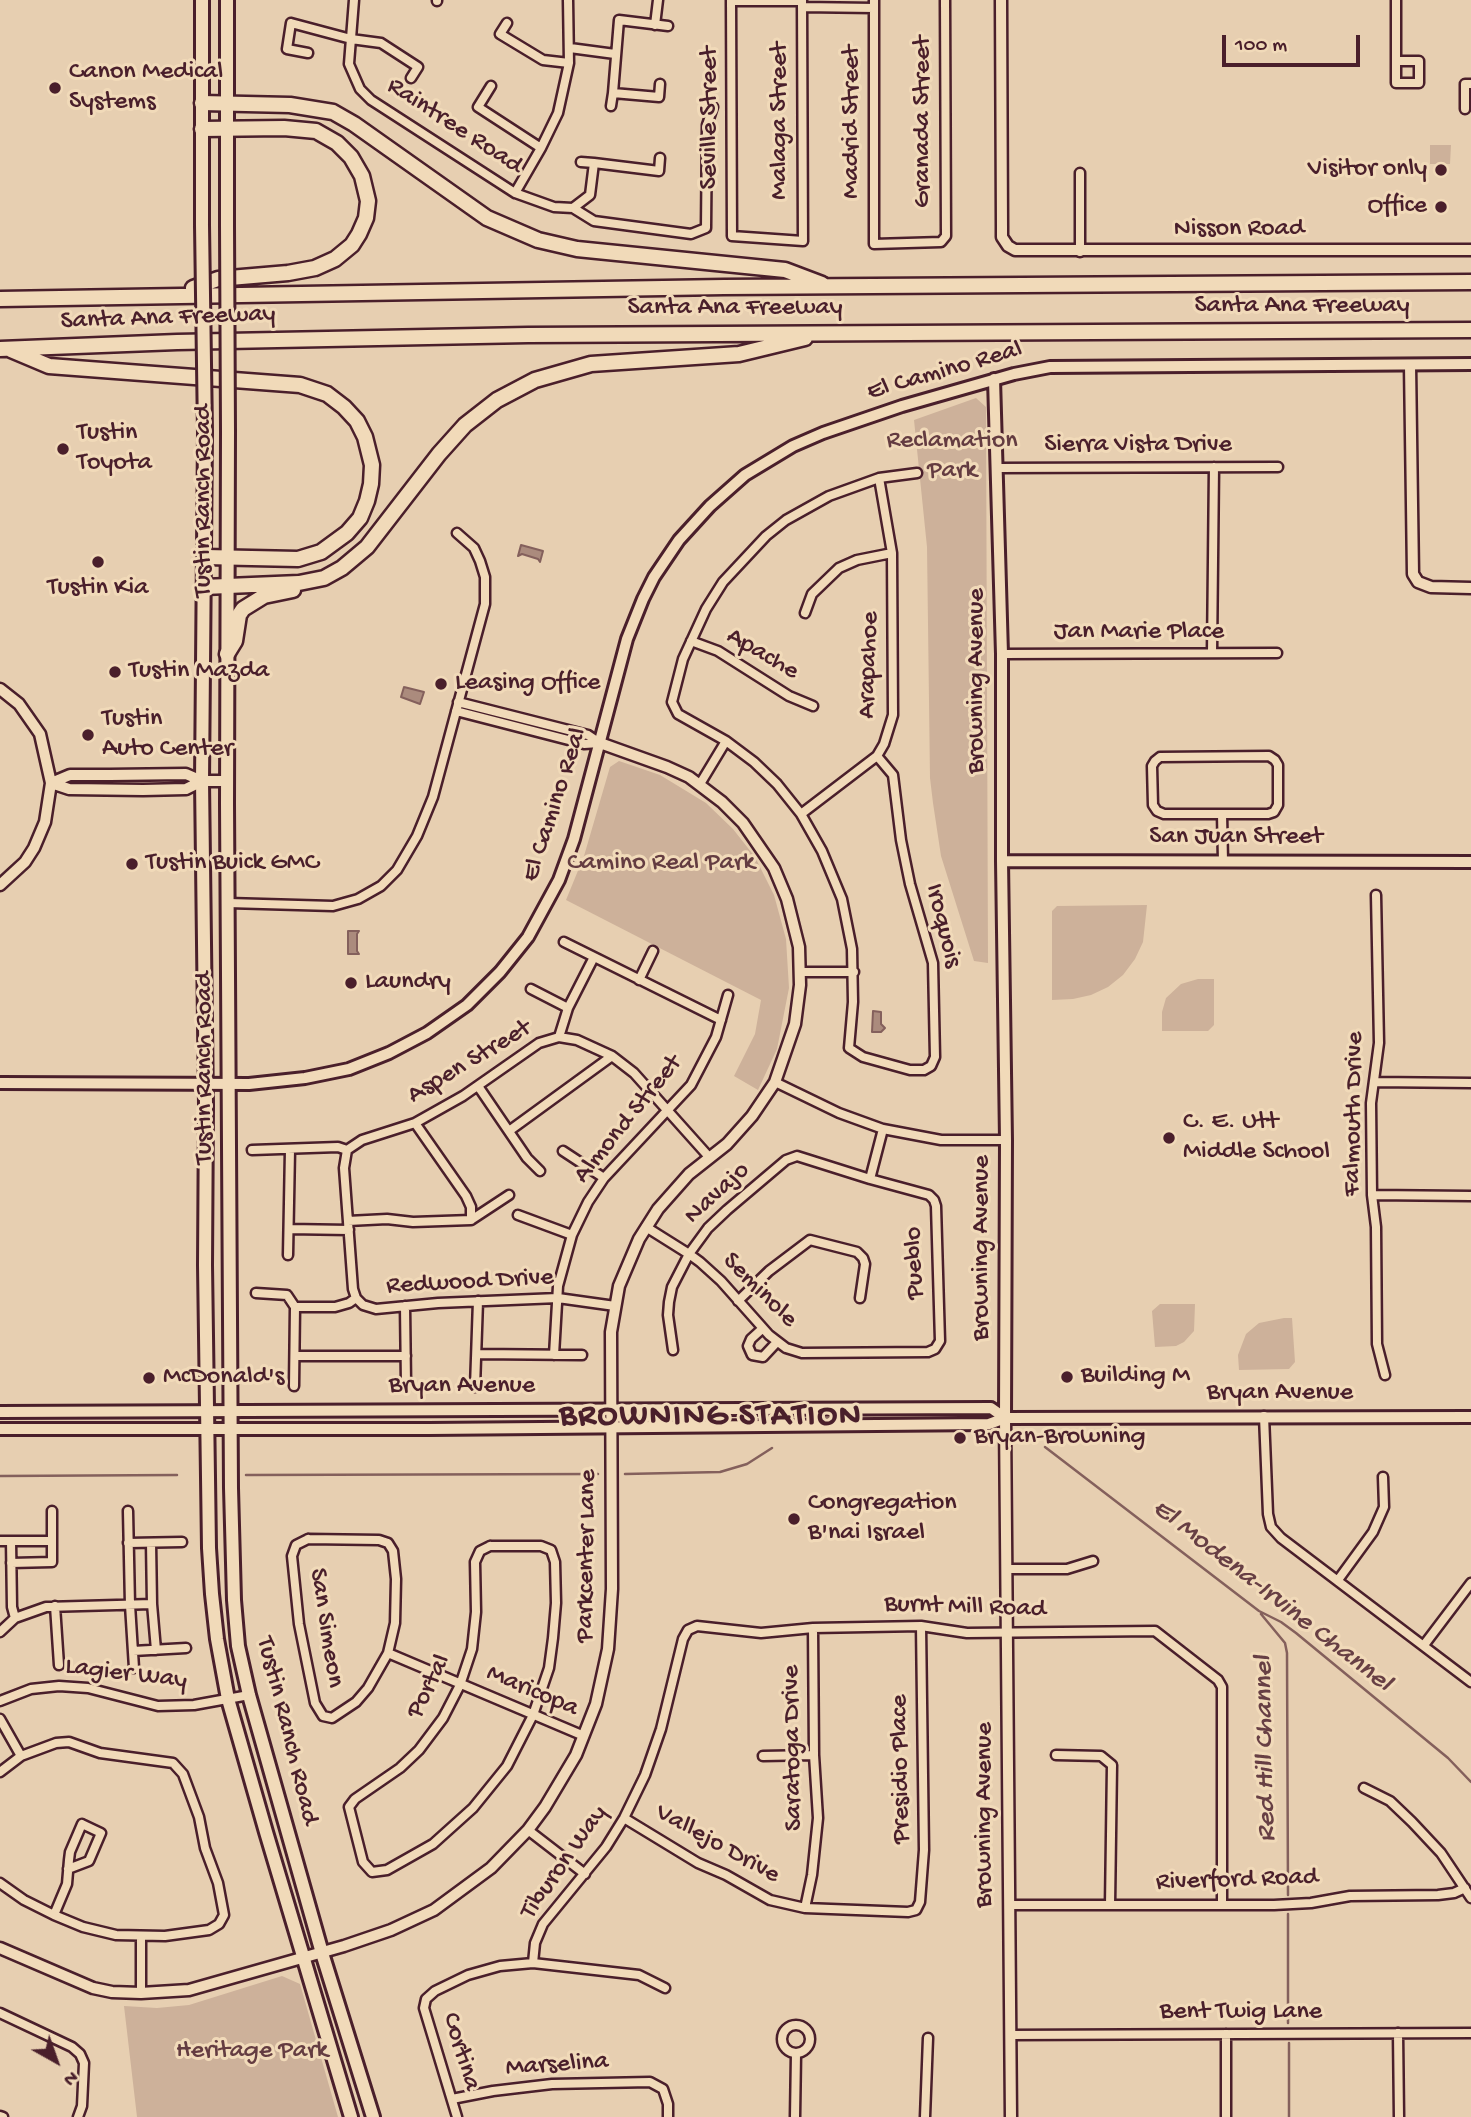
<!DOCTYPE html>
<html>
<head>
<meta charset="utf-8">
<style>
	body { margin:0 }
	#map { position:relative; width:1471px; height:2117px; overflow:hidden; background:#e7cfb1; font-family:"Gochi Hand",sans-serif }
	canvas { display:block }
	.north { position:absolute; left:21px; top:2026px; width:70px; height:70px; -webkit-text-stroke:5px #f1dab9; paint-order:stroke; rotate:140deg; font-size:19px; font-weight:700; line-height:28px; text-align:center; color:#4a1f2b }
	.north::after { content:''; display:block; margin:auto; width:24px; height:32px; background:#4a1f2b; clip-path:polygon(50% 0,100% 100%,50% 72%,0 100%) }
	.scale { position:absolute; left:1222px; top:35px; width:138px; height:32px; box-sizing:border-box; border:4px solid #4a1f2b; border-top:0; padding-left:9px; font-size:21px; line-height:24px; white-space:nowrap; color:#4a1f2b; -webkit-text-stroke:5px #f1dab9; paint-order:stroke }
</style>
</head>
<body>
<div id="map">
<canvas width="1471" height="2117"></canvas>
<div class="north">N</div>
<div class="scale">100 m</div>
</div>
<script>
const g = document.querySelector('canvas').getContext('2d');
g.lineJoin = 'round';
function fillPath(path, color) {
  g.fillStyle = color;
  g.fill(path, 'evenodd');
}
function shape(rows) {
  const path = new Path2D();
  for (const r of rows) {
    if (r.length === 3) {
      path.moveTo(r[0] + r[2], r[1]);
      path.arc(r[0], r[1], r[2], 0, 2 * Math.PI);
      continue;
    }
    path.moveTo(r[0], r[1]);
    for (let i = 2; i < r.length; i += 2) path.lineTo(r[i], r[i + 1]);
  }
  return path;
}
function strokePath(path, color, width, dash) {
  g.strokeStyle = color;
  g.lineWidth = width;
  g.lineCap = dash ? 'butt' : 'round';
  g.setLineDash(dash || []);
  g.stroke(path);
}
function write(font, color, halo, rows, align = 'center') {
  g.font = font + ' "Gochi Hand",sans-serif';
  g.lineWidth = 6;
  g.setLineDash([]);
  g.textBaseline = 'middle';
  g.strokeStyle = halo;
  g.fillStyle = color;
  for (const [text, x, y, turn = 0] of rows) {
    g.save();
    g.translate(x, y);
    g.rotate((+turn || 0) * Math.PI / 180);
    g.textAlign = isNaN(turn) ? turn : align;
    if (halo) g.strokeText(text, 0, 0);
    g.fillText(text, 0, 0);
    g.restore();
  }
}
fillPath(shape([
	[1430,145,1451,145,1450,164,1430,164],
	[976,398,986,407,988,963,974,961,941,856,933,803,930,778,927,547,914,420],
	[619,761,660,775,706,803,733,829,755,857,774,895,786,939,789,988,777,1049,758,1090,734,1076,755,1034,761,1000,566,900,584,856,610,767],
	[1147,905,1143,942,1135,959,1123,975,1108,987,1091,995,1073,999,1052,1000,1052,911,1057,906],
	[1198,979,1214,979,1214,1025,1208,1031,1162,1031,1162,1012,1166,998,1181,984],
	[1160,1304,1195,1304,1194,1331,1184,1342,1176,1346,1155,1347,1152,1311],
	[1284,1318,1292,1318,1295,1362,1289,1369,1239,1370,1238,1355,1246,1334,1259,1323],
	[282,1976,300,1984,338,2117,137,2117,124,2006,157,2008,189,2005]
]), '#cdb19a');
const water = shape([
	[521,545,543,551,540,562,538,559,522,554,518,556,521,545],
	[404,687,424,692,420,704,401,697,404,687],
	[348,931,359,931,357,934,357,951,359,954,348,954,348,931],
	[873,1011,881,1012,881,1024,885,1028,881,1032,872,1032,873,1011]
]);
fillPath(water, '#ab8b7d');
strokePath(water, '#84605c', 2);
strokePath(shape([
	[1045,1447,1259,1611,1281,1622,1296,1633,1448,1758,1471,1782],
	[625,1474,720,1472,747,1464,772,1448],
	[246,1475,598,1474],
	[0,1476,177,1475],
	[1261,1614,1285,1643,1287,1653,1288,1895],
	[1288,2023,1288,1914],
	[1289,2043,1289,2117]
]), '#84605c', 2.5);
const minor = shape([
	[354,0,349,64,360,89,371,100,515,193,554,207,573,208],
	[731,0,732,236,803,241,802,0],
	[874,0,874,244,941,242,946,236,945,0],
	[437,1,437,0],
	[731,1,802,1],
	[802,7,874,8],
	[507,23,500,34,543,60,569,63],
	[655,25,658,0],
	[570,48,615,54],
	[308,53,287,49,291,23,351,39,381,43,418,67,411,78],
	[1396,61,1419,61,1419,83,1396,83,1396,61],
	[1396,61,1396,0],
	[660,84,659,97,613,93,619,20,668,26],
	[491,86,478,107,541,148],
	[611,106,613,93],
	[1465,109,1465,84,1471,84],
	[581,162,594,163],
	[515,193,541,148,558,113,569,63,568,0],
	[573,208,594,221,691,234,706,228,707,125,713,107],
	[573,208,590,195,594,163,659,171,660,158],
	[1080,252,1080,173],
	[998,468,1278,467],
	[805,613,812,594,839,568,857,560,892,553],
	[691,641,718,651,789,696,813,706],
	[1212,653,1214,467],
	[1002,654,1277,653],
	[458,702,588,735,600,743],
	[456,711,584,744,600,743],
	[877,756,893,775,901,840,910,884,933,963,935,1057,931,1066,924,1070,910,1070,863,1057,849,1048,853,1002,852,949,842,899,822,851,801,814,777,784,754,762,726,741,678,714,672,702,683,659,706,609,723,582,766,536,786,520,829,496,879,478,917,473],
	[700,784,726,741],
	[801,814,877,756,884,744,893,715,892,553,879,478],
	[1222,814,1268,814,1274,812,1278,805,1278,765,1275,760,1269,756,1160,757,1155,761,1152,766,1153,805,1157,811,1164,814,1222,814,1223,861],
	[1376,895,1379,1043,1371,1103,1372,1195,1376,1227,1377,1344,1385,1375],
	[228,903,333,906,358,899,381,886,397,870,417,836,433,797,485,604,485,577,480,561,474,548,457,533],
	[564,942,721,1020],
	[800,972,854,972],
	[639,980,653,951],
	[531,989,568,1008],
	[559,1037,568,1008,594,957],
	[775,1082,839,1113,883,1129,941,1140,1006,1140],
	[1374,1082,1471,1083],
	[478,1086,527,1158,540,1171],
	[415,1123,466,1196,471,1207,471,1220],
	[509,1131,612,1056],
	[252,1150,338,1147,347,1150,362,1140,415,1123,463,1096,539,1043,559,1037,577,1040,612,1056,634,1073,710,1158],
	[347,1150,344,1168,353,1289,356,1298],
	[563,1151,604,1178],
	[870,1179,883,1129],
	[1372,1195,1471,1196],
	[518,1215,572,1235],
	[348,1221,387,1219,413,1222,471,1220,509,1195],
	[646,1227,689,1254,700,1262,721,1281,769,1335,786,1348,802,1353,928,1352,935,1349,940,1341,936,1206,934,1200,929,1195,870,1179,797,1156,786,1160,727,1210,708,1228,689,1254,672,1287,669,1302,668,1315,673,1350],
	[289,1229,349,1230],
	[288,1255,290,1150],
	[256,1293,287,1295,295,1307,335,1307,349,1303,356,1298,363,1305,376,1309,438,1303,558,1298,615,1306],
	[738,1301,769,1271,810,1240,857,1252,863,1258,865,1264,860,1298],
	[405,1306,406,1384],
	[762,1329,751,1339,748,1346,752,1355,763,1357,777,1342],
	[477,1354,582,1355],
	[554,1355,558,1286,572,1235,588,1202,604,1178,691,1085,716,1037,728,995],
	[295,1356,406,1356],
	[294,1386,295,1307],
	[475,1387,478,1301],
	[1264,1416,1268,1514,1271,1527,1281,1538,1471,1682],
	[128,1511,130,1605,134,1668],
	[308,1539,379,1540,388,1543,393,1551,396,1579,395,1623,388,1653,368,1688,356,1702,332,1718,323,1716,315,1703,299,1624,292,1556,296,1545,308,1539],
	[0,1541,52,1541],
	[11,1541,12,1607,15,1618],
	[128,1543,182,1542],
	[151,1543,152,1604,156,1650],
	[490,1546,541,1546,551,1550,555,1562,556,1603,553,1638,549,1668,533,1715,507,1766,473,1808,433,1844,387,1870,372,1872,363,1862,349,1807,355,1799,400,1768,419,1750,443,1718,460,1685,472,1649,476,1612,475,1562,480,1551,490,1546],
	[11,1563,52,1562,52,1511],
	[1007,1569,1067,1569,1093,1561],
	[1338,1580,1373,1532,1384,1507,1383,1477],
	[55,1606,59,1665],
	[0,1632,15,1618,46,1607,152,1604],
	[1424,1645,1471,1583],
	[133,1651,186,1648],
	[388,1653,584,1736],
	[0,1701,31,1689,59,1686,88,1688,158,1706,194,1705,249,1695],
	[0,1719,21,1756],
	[1056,1755,1101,1756,1112,1765,1110,1905],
	[763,1756,814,1755],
	[0,1772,21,1756,56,1743,69,1742,100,1753,173,1763,183,1774,199,1817,205,1848,218,1883,224,1915,219,1924,209,1930,165,1936,116,1935,83,1927,54,1915,24,1900,0,1883],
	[1364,1788,1390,1801,1412,1822,1441,1853,1471,1898],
	[624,1818,698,1863,726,1875,770,1900,805,1908,908,1912,916,1910,920,1902,924,1850,921,1626],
	[528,1830,585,1874],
	[1009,1905,1274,1905,1311,1903,1350,1896,1438,1895,1454,1893,1465,1888],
	[805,1908,812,1875,818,1818,814,1755,813,1628],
	[54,1915,67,1884,69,1860,70,1852,82,1824,101,1833,89,1861,68,1869],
	[533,1963,535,1943,543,1924,606,1847,624,1818,645,1775,661,1729,683,1639,688,1630,697,1626,761,1633,813,1628,921,1626,967,1633,1155,1631,1218,1680,1222,1687,1222,1905],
	[141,1993,141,1936],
	[0,2013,72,2047,80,2054,84,2063,82,2106,78,2117],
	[796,2039,14],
	[1398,2033,1399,2117],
	[1226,2034,1226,2117],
	[1010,2035,1471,2033],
	[452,2099,493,2091,552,2084,650,2082,663,2089,668,2104,668,2117],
	[0,2116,3,2117],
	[457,2117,424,2008,426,1999,435,1991,468,1975,500,1966,533,1963,639,1975,665,1988],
	[795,2117,796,2054],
	[925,2117,928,2038]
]);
const tertiary = shape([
	[1001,0,1002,226,1002,237,1008,246,1015,250,1471,250],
	[1410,365,1413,574,1418,582,1431,587,1471,588],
	[0,689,19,704,40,734,51,783,45,822,34,848,25,862,0,885],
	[51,783,70,775,110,775,186,774,202,781,227,781],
	[51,783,69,789,143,790,186,789,202,781],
	[1005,1418,1011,2117],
	[0,1948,93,1988,112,1992,141,1993,189,1990,344,1946,391,1930,434,1910,491,1868,528,1830,545,1807,576,1755,596,1704,608,1649,612,1589,611,1332,619,1286,639,1239,658,1209,689,1174,727,1144,752,1116,775,1082,795,1024,800,985,799,947,787,899,774,868,743,823,722,802,689,777,667,767,600,743]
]);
const secondary = shape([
	[994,379,1002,654,1002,861,1006,1140,1005,1418],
	[1002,861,1471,862],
	[0,1083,249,1084,305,1078,349,1069,389,1053,427,1033,467,1005,500,972,528,937,559,880,574,839,627,639,643,599,654,577,679,540,710,506,745,475,793,446,823,433,902,406,1014,374,1050,367,1471,364],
	[0,1412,991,1408,1005,1418],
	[0,1429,429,1429,989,1424,1005,1418,1471,1417]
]);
const primary = shape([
	[202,0,202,225],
	[227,0,227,225],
	[228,432,227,803,231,1488,234,1600,238,1646,249,1695,322,1953,373,2117],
	[205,433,202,781,206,1105,205,1265,209,1548,212,1594,217,1639,228,1699,266,1832,351,2117]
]);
const motorway = shape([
	[202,103,290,105,333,112,354,124,487,218,538,240,577,249,785,270,822,284],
	[193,288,218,279,288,273,315,268,335,259,352,245,359,234,366,218,368,201,362,176,351,157,337,143,316,131,284,128,202,129],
	[0,299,724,287,1471,282],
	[0,349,177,342,528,335,1471,330],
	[11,350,49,366,300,385,327,394,344,407,357,421,365,437,372,465,371,484,367,501,360,518,347,533,321,552,298,559,205,557],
	[204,587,299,583,324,578,342,568,367,547,439,454,465,425,497,400,535,380,591,364,739,354,805,338],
	[227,654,235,641,239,615,243,609,264,596,293,590]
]);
strokePath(minor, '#4a1f2b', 13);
strokePath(tertiary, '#4a1f2b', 15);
strokePath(secondary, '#4a1f2b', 16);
strokePath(primary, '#4a1f2b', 18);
strokePath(motorway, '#4a1f2b', 19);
strokePath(minor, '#f1dab9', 8);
strokePath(tertiary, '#f1dab9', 10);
strokePath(secondary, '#f1dab9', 10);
strokePath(primary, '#f1dab9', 12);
strokePath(motorway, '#f1dab9', 14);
const primaryBridge = shape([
	[202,225,205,433],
	[227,225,228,432]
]);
strokePath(primaryBridge, '#4a1f2b', 18, []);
strokePath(primaryBridge, '#f1dab9', 12);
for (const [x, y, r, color] of [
	[55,88,7,"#4a1f2b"],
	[1441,170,7,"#4a1f2b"],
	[1441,207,7,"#4a1f2b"],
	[63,449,7,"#4a1f2b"],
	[98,562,7,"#4a1f2b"],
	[115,672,7,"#4a1f2b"],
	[441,684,7,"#4a1f2b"],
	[88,735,7,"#4a1f2b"],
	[132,864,7,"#4a1f2b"],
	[351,983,7,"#4a1f2b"],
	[1169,1138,7,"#4a1f2b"],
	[1067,1377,7,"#4a1f2b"],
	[149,1378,7,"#4a1f2b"],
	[960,1438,7,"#4a1f2b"],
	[794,1519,7,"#4a1f2b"]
]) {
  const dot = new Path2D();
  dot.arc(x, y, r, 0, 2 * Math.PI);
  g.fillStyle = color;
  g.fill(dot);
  strokePath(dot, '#f1dab9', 2.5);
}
write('26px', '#4a1f2b', '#f1dab9', [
	["Canon Medical",69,73],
	["Systems",69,103],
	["Visitor only",1427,170,"right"],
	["Office",1427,207,"right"],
	["Tustin",77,434],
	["Toyota",77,464],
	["Tustin Kia",98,589,"center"],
	["Tustin Mazda",129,672],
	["Leasing Office",455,684],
	["Tustin",102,720],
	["Auto Center",102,750],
	["Tustin Buick GMC",146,864],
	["Laundry",365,983],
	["C. E. Utt",1183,1123],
	["Middle School",1183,1153],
	["Building M",1081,1377],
	["McDonald's",163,1378],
	["Bryan-Browning",974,1438],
	["Congregation",808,1504],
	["B'nai Israel",808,1534]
], 'left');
write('26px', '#4a1f2b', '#f1dab9', [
	["Seville Street",711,118,-90],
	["Malaga Street",781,121,-90],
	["Madrid Street",853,122,-90],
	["Granada Street",924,122,-90],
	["Raintree Road",454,127,33],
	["Nisson Road",1239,230],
	["Santa Ana Freeway",1302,307],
	["Santa Ana Freeway",735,309],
	["Santa Ana Freeway",168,319,-2],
	["El Camino Real",945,372,-16],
	["Sierra Vista Drive",1138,446],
	["Tustin Ranch Road",205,501,-90],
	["Jan Marie Place",1139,633],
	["Apache",762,655,30],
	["Arapahoe",870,665,-88],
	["Browning Avenue",978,681,-90],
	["El Camino Real",556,805,-72],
	["San Juan Street",1236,838],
	["Iroquois",942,926,76],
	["Aspen Street",470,1063,-31],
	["Tustin Ranch Road",206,1068,-90],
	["Falmouth Drive",1355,1114,-89],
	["Almond Street",629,1120,-51],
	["Navajo",718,1194,-43],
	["Browning Avenue",983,1248,-90],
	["Pueblo",916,1263,-92],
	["Redwood Drive",470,1283,-3],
	["Seminole",759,1291,45],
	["Bryan Avenue",462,1387],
	["Bryan Avenue",1280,1394],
	["Parkcenter Lane",588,1556,-89],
	["Burnt Mill Road",965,1608,2],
	["San Simeon",325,1628,81],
	["Lagier Way",126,1675,7],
	["Portal",430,1687,-63],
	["Maricopa",532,1692,23],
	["Tustin Ranch Road",286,1731,76],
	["Saratoga Drive",794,1748,-91],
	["Presidio Place",902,1769,-91],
	["Browning Avenue",986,1815,-90],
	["Vallejo Drive",717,1845,29],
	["Tiburon Way",565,1863,-55],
	["Riverford Road",1237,1881,-2],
	["Bent Twig Lane",1241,2013],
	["Cortina",460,2052,73],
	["Marselina",557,2066,-4]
]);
write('26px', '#643c41', '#f1dab9', [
	["Reclamation",952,442],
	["Park",952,472],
	["Camino Real Park",661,864],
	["Heritage Park",252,2052]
]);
write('italic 28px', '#673f44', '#f1dab9', [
	["El Modena-Irvine Channel",1271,1597,38],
	["Red Hill Channel",1267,1749,-91]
]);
g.letterSpacing = '2px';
write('bold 33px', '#4a1f2b', '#f1dab9', [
	["BROWNING STATION",711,1418]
]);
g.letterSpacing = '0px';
</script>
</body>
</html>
